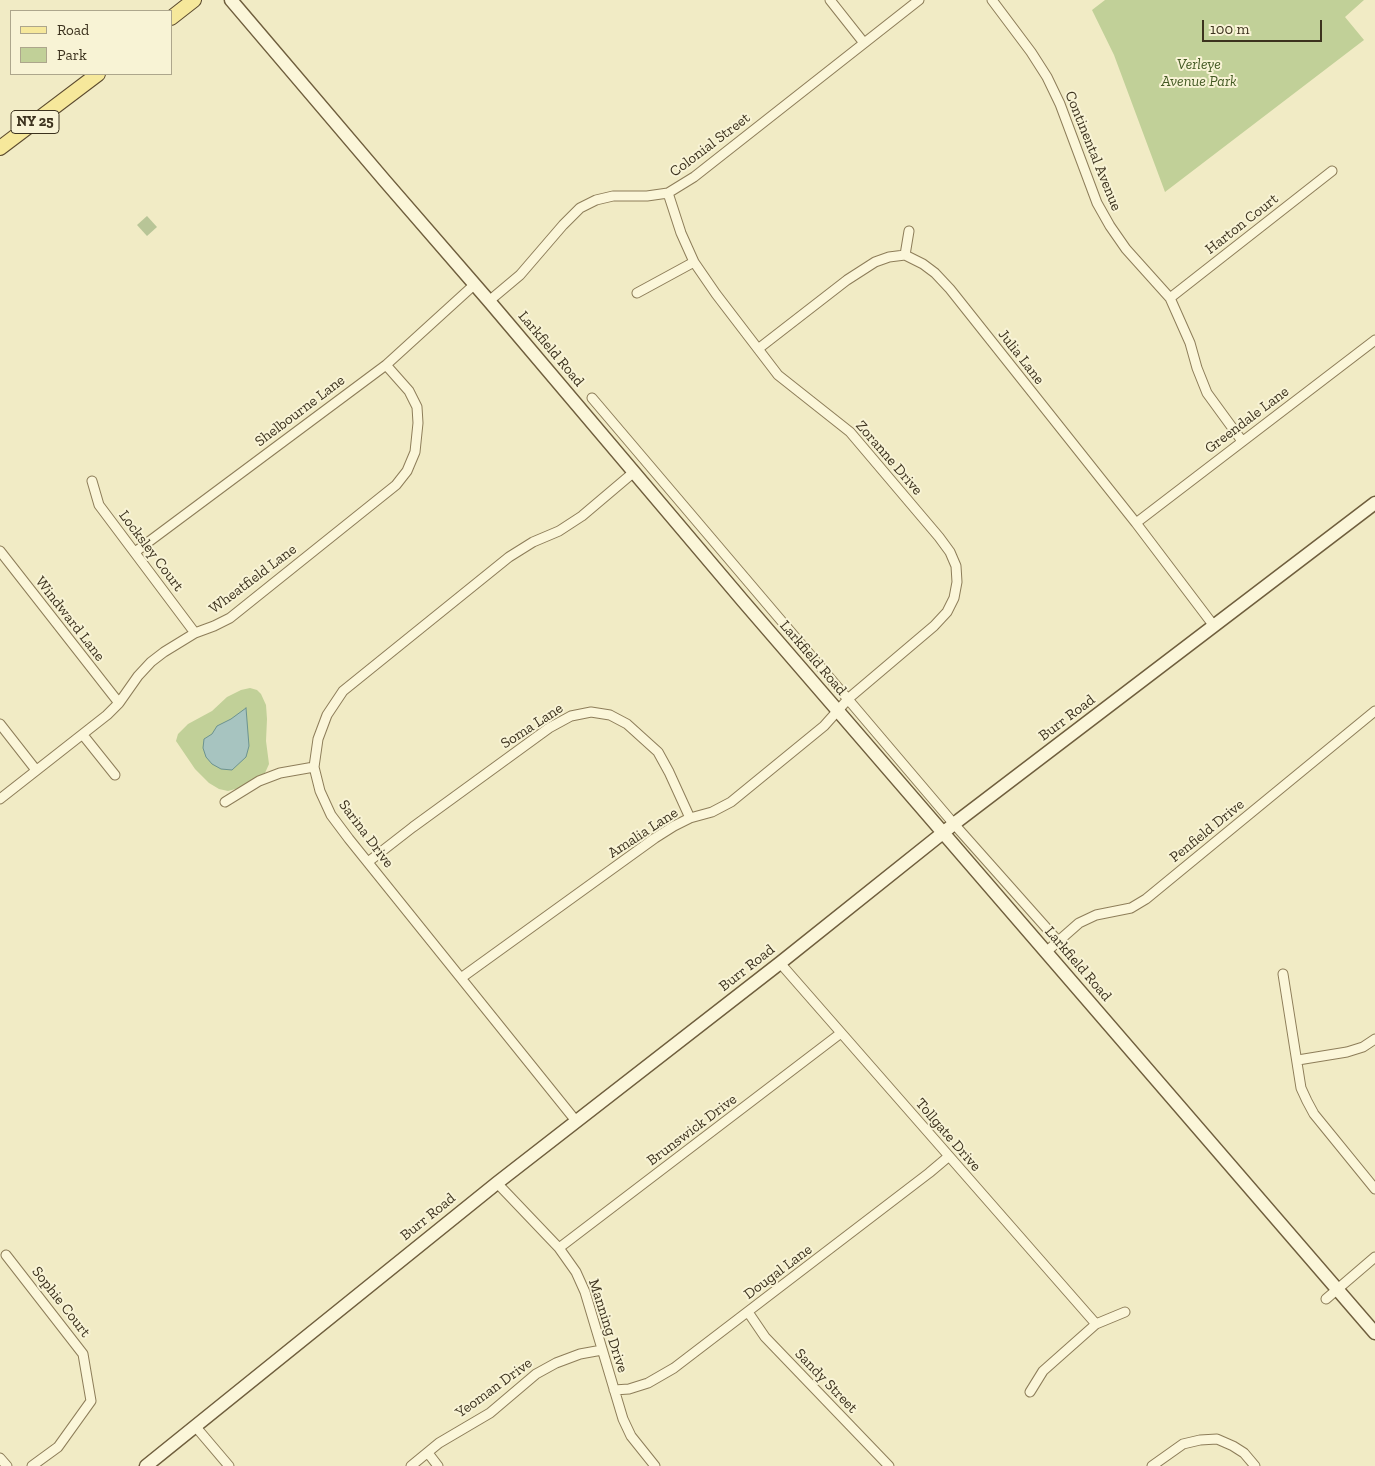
<!DOCTYPE html>
<html>
<head>
<meta charset="utf-8">
<style>
	body { margin:0 }
	#map { position:relative; width:1375px; height:1466px; overflow:hidden; background:#f1ebc5; font-family:"Zilla Slab",serif }
	canvas { display:block }
	.legend { position:absolute; left:10px; top:10px; width:162px; height:65px; box-sizing:border-box; background:#f8f3d5; border:1px solid #ada68c; margin:0; padding:6px 9px; list-style:none; font-size:15px; color:#3c321e }
	.legend li { display:flex; align-items:center; gap:10px; height:25px }
	.legend b { width:25px; border:1px solid #ada68c }
	.scale { position:absolute; left:1202px; top:20px; width:120px; height:22px; box-sizing:border-box; border:2px solid #3c321e; border-top:0; padding-left:6px; font-size:15px; line-height:18px; white-space:nowrap; color:#3c321e; -webkit-text-stroke:4px #f8f3d5; paint-order:stroke }
</style>
</head>
<body>
<div id="map">
<canvas width="1375" height="1466"></canvas>
<ul class="legend">
<li><b style="height:6px;background:#f6e89b"></b>Road</li>
<li><b style="height:14px;background:#c1d098"></b>Park</li>
</ul>
<div class="scale">100 m</div>
</div>
<script>
const g = document.querySelector('canvas').getContext('2d');
g.lineJoin = 'round';
function fillPath(path, color) {
  g.fillStyle = color;
  g.fill(path, 'evenodd');
}
function shape(rows) {
  const path = new Path2D();
  for (const r of rows) {
    path.moveTo(r[0], r[1]);
    for (let i = 2; i < r.length; i += 2) path.lineTo(r[i], r[i + 1]);
  }
  return path;
}
function strokePath(path, color, width, dash) {
  g.strokeStyle = color;
  g.lineWidth = width;
  g.lineCap = dash ? 'butt' : 'round';
  g.setLineDash(dash || []);
  g.stroke(path);
}
function write(font, color, halo, rows, align = 'center') {
  g.font = font + ' "Zilla Slab",serif';
  g.lineWidth = 4;
  g.setLineDash([]);
  g.textBaseline = 'middle';
  g.strokeStyle = halo;
  g.fillStyle = color;
  for (const [text, x, y, turn = 0] of rows) {
    g.save();
    g.translate(x, y);
    g.rotate((+turn || 0) * Math.PI / 180);
    g.textAlign = isNaN(turn) ? turn : align;
    if (halo) g.strokeText(text, 0, 0);
    g.fillText(text, 0, 0);
    g.restore();
  }
}
fillPath(shape([
	[1105,0,1364,0,1345,17,1364,40,1165,192,1114,55,1092,10],
	[250,688,257,690,261,694,266,705,267,719,266,741,269,764,265,773,243,787,228,791,219,789,209,783,195,769,176,741,178,734,188,724,212,711,227,697,241,690]
]), '#c1d098');
fillPath(shape([
	[147,216,157,227,147,236,137,225]
]), '#b8c597');
const water = shape([
	[246,708,249,746,246,757,232,770,221,769,212,764,206,757,203,748,204,739,212,734,217,726,231,719,246,708]
]);
fillPath(water, '#a7c4c0');
strokePath(water, '#6c9390', 1);
const street = shape([
	[830,0,864,43],
	[992,0,1031,52,1047,77,1060,104,1097,203,1110,226,1126,249,1170,298,1190,343,1197,368,1207,393,1242,441],
	[905,255,909,231],
	[637,293,694,262],
	[1170,298,1332,171],
	[489,301,520,275,563,225,580,208,596,200,613,196,647,196,668,193,694,177,919,0],
	[758,349,847,280,875,262,889,257,905,255,923,264,935,273,950,289,1136,523,1214,626],
	[592,398,954,824,1058,941],
	[92,481,99,505,195,633],
	[1136,523,1375,340],
	[0,551,119,703],
	[135,552,386,365,475,284],
	[0,724,36,770],
	[83,735,115,775],
	[0,799,107,715,119,703,138,676,151,662,164,652,195,633,214,626,230,618,396,485,407,471,415,452,418,423,417,407,409,391,386,365],
	[225,802,259,781,280,773,314,767],
	[368,862,413,827,549,728,571,716,591,712,610,715,627,724,658,752,669,772,690,818],
	[1046,952,1079,923,1096,915,1131,908,1146,899,1375,711],
	[780,963,1096,1324],
	[1283,974,1301,1088,1307,1101,1314,1114,1375,1189],
	[461,978,655,838,674,826,690,818,712,812,731,802,824,726,849,698,934,626,947,612,954,598,957,582,956,566,950,552,939,537,850,432,778,375,716,294,694,262,681,233,668,193],
	[1298,1060,1347,1052,1363,1047,1375,1039],
	[576,1121,349,839,331,815,320,791,314,767,318,739,327,715,343,691,509,557,533,542,559,531,582,516,634,472],
	[497,1183,559,1248,576,1272,585,1292,623,1419,631,1436,655,1466],
	[559,1248,841,1033],
	[6,1255,83,1354,91,1401,58,1447,32,1466],
	[1326,1299,1375,1257],
	[748,1312,765,1337,889,1466],
	[614,1390,629,1389,648,1383,674,1368,929,1173,948,1157],
	[1030,1392,1043,1371,1096,1324,1125,1312],
	[195,1426,229,1466],
	[428,1453,438,1466],
	[0,1458,7,1466],
	[411,1466,439,1443,490,1413,536,1374,556,1363,580,1354,602,1350],
	[1152,1466,1183,1444,1200,1440,1217,1439,1233,1446,1244,1453,1255,1466]
]);
const secondary = shape([
	[231,0,385,181,489,301,743,601,1375,1333],
	[146,1466,497,1183,780,963,959,820,1375,503]
]);
const primary = shape([
	[171,18,194,0],
	[0,148,98,74]
]);
strokePath(street, '#8d7d59', 11);
strokePath(secondary, '#6f5e3d', 15);
strokePath(primary, '#5b4a2e', 16);
strokePath(street, '#fbf6d9', 9);
strokePath(secondary, '#fbf6d9', 12);
strokePath(primary, '#f6e89b', 14);
for (const [x, y, w] of [
	[35,122,48]
]) {
  const box = new Path2D();
  box.roundRect(x - w / 2, y - 11.5, w, 23, 4);
  g.fillStyle = '#f8f3d5';
  g.fill(box);
  strokePath(box, '#3c321e', 1);
}
write('bold 14px', '#3c321e', null, [
	["NY 25",35,122]
]);
write('italic 15px', '#445a24', '#f8f3d5', [
	["Verleye",1199,65],
	["Avenue Park",1199,82]
]);
write('15px', '#3c321e', '#f8f3d5', [
	["Colonial Street",710,145,-37],
	["Continental Avenue",1093,151,68],
	["Harton Court",1242,224,-38],
	["Larkfield Road",551,349,50],
	["Julia Lane",1021,357,52],
	["Shelbourne Lane",300,411,-37],
	["Greendale Lane",1247,420,-37],
	["Zoranne Drive",889,458,49],
	["Locksley Court",151,551,53],
	["Wheatfield Lane",253,579,-37],
	["Windward Lane",70,619,52],
	["Larkfield Road",813,658,49],
	["Burr Road",1067,718,-37],
	["Soma Lane",532,726,-33],
	["Penfield Drive",1207,831,-39],
	["Amalia Lane",643,833,-33],
	["Sarina Drive",366,834,53],
	["Larkfield Road",1078,964,49],
	["Burr Road",747,968,-38],
	["Brunswick Drive",692,1130,-37],
	["Tollgate Drive",948,1135,49],
	["Burr Road",428,1217,-39],
	["Dougal Lane",778,1272,-37],
	["Sophie Court",61,1302,52],
	["Manning Drive",608,1326,72],
	["Sandy Street",826,1381,46],
	["Yeoman Drive",494,1388,-36]
]);
</script>
</body>
</html>
